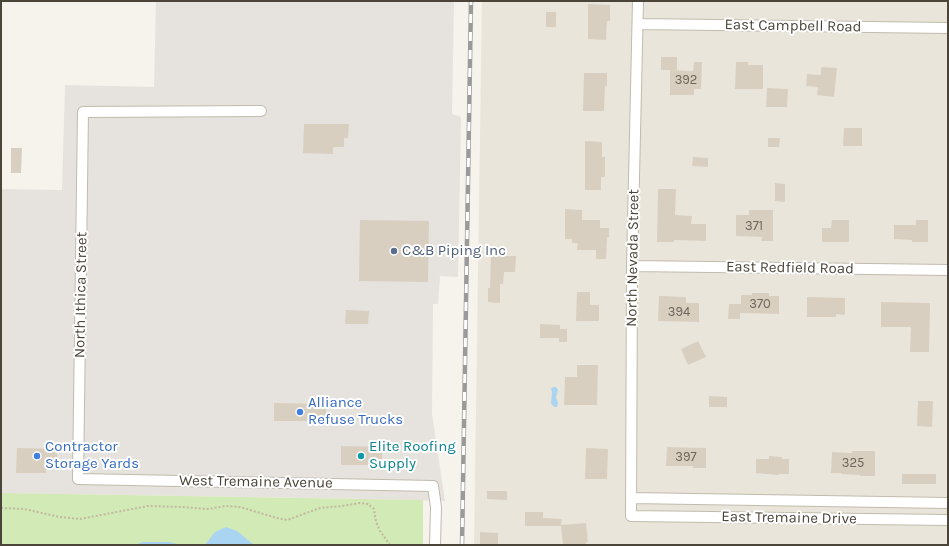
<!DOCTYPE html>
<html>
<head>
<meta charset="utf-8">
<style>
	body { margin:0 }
	#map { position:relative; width:949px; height:546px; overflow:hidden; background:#f6f3ec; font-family:Karla,sans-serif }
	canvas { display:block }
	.frame { position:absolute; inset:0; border:2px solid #4b4439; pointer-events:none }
</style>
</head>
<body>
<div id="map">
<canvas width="949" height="546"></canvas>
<div class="frame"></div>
</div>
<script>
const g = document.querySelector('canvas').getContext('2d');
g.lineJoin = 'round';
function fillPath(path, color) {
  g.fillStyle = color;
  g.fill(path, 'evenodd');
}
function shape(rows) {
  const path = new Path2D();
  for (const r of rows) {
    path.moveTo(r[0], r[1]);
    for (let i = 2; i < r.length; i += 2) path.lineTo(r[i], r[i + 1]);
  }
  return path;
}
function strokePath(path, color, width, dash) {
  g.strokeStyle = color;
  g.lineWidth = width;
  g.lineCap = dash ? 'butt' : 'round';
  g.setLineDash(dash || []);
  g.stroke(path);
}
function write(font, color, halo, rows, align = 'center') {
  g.font = font + ' Karla,sans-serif';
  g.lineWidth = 4;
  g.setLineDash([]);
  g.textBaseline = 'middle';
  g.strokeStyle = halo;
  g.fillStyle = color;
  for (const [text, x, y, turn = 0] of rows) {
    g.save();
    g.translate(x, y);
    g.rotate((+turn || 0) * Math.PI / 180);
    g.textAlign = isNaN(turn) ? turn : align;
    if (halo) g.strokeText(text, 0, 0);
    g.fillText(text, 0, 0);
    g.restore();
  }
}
fillPath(shape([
	[482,1,948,1,948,545,474,545]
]), '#eae5da');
fillPath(shape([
	[156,1,454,1,452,114,461,117,458,277,440,276,438,304,433,304,432,414,445,501,370,499,1,493,1,189,62,190,65,85,154,87]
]), '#e6e2dd');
fillPath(shape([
	[1,493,423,500,423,545,1,545]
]), '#d2eab5');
fillPath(shape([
	[553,387,556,387,558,390,556,397,558,403,557,407,555,407,552,405,551,403,552,392,551,389],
	[226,527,237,531,254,545,205,545,215,532],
	[143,542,169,542,181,545,135,545]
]), '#a9d4f2');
fillPath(shape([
	[588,4,610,5,610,21,607,21,606,40,588,39],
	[546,12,556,12,556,27,546,27],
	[661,57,677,57,677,70,661,70],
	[694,62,702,62,701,89,694,89,694,95,670,95,670,70,693,71],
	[736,62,748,62,748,65,763,65,763,89,735,89],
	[821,67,837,68,834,97,817,95,818,87,806,86,807,74,821,75],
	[584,73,607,73,607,86,605,86,604,111,583,111],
	[767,88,788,89,787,107,766,107],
	[304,124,349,124,348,138,344,138,344,147,333,147,333,154,303,153],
	[844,128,862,128,862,146,843,146],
	[768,138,780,138,779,147,768,147],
	[585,141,602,142,602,157,605,157,605,177,601,177,601,190,585,190],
	[11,148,22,148,21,173,11,173],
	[693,157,708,158,708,167,692,166],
	[775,183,785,184,785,202,775,201],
	[658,189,676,189,675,215,692,216,691,224,706,224,706,241,674,240,674,242,657,242],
	[565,209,582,210,582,220,600,220,600,228,609,228,609,237,607,237,606,259,596,259,596,250,577,250,578,243,572,243,572,239,565,239],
	[749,210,773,210,773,241,761,241,762,237,736,236,736,215,749,215],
	[360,220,429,221,428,282,359,281],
	[832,220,849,220,849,242,822,242,822,228,831,228],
	[916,220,928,220,928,242,912,242,912,240,894,239,894,225,916,225],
	[491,256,516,256,515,272,504,272,503,284,500,284,500,303,488,302,488,288,490,288],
	[577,292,590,292,590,305,599,305,599,321,576,321],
	[752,293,769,293,769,296,779,296,779,314,740,313,740,319,728,319,729,304,741,304,741,295,752,295],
	[659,296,686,297,686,303,699,303,699,322,658,321],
	[807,297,845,298,845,315,836,314,836,317,807,317],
	[881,302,930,303,929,352,910,352,911,327,881,327],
	[346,310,369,311,368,324,345,324],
	[540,324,560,325,560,329,567,329,567,342,559,342,559,338,540,338],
	[698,341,706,357,688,365,681,349],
	[577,365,598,365,597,405,564,405,565,377,577,377],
	[709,396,727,397,727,407,709,407],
	[918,401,933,401,932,427,917,426],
	[274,403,326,404,326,421,274,421],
	[341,446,382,447,382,465,341,465],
	[667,447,706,448,706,468,693,468,693,466,666,466],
	[17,448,57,449,57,463,46,463,46,473,16,473],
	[586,448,608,449,607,479,585,479],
	[852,451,875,451,875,476,860,476,860,475,841,474,842,473,831,473,832,452,852,453],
	[769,456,782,457,782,459,789,459,789,474,779,474,779,475,756,473,756,459,769,459],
	[902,474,936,474,936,484,902,484],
	[487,491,507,491,507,500,487,499],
	[525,512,543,512,543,518,562,519,561,525,586,523,588,542,586,542,586,545,563,545,561,526,525,526],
	[480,532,498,533,498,545,480,545]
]), '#d8cfc1');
const minor = shape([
	[638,1,632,266,631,516,948,520],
	[638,24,948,28],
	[261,111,83,112,78,479,433,486,436,507,435,545],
	[632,266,948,270],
	[631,498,948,503]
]);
strokePath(minor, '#c2bbae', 12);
strokePath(shape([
	[1,508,24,509,60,517,80,519,148,506,183,507,207,509,226,506,240,507,277,518,287,520,320,508,342,506,360,503,368,504,374,509,376,522,380,531,390,545]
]), '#c4b79f', 2, [2, 2]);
strokePath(minor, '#fff', 10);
const rail = shape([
	[462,545,471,1]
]);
strokePath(rail, '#9a9a9a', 4.5);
strokePath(rail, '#fff', 3, [9]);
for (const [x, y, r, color] of [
	[394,251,4,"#5c6f8a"],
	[300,412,4,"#3f7fe0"],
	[37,456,4,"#3f7fe0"],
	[361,456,4,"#0f9aa8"]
]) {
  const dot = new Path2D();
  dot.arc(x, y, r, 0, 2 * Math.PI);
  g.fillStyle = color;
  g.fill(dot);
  strokePath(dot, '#fff', 1.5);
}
write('13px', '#6e675b', null, [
	["392",686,80],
	["371",754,226],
	["370",760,304],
	["394",679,312],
	["397",686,457],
	["325",853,463]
]);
write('15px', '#4b4439', '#fff', [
	["East Campbell Road",793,26,1],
	["North Nevada Street",633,258,-89],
	["East Redfield Road",790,268,1],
	["North Ithica Street",81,295,-89],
	["West Tremaine Avenue",256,482,1],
	["East Tremaine Drive",789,518,1]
]);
write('15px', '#4e5e75', '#fff', [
	["C&B Piping Inc",402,251]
], 'left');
write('15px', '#366cbe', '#fff', [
	["Alliance",308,403],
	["Refuse Trucks",308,420],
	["Contractor",45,447],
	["Storage Yards",45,464]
], 'left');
write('15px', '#0d838f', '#fff', [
	["Elite Roofing",369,447],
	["Supply",369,464]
], 'left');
</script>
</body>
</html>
